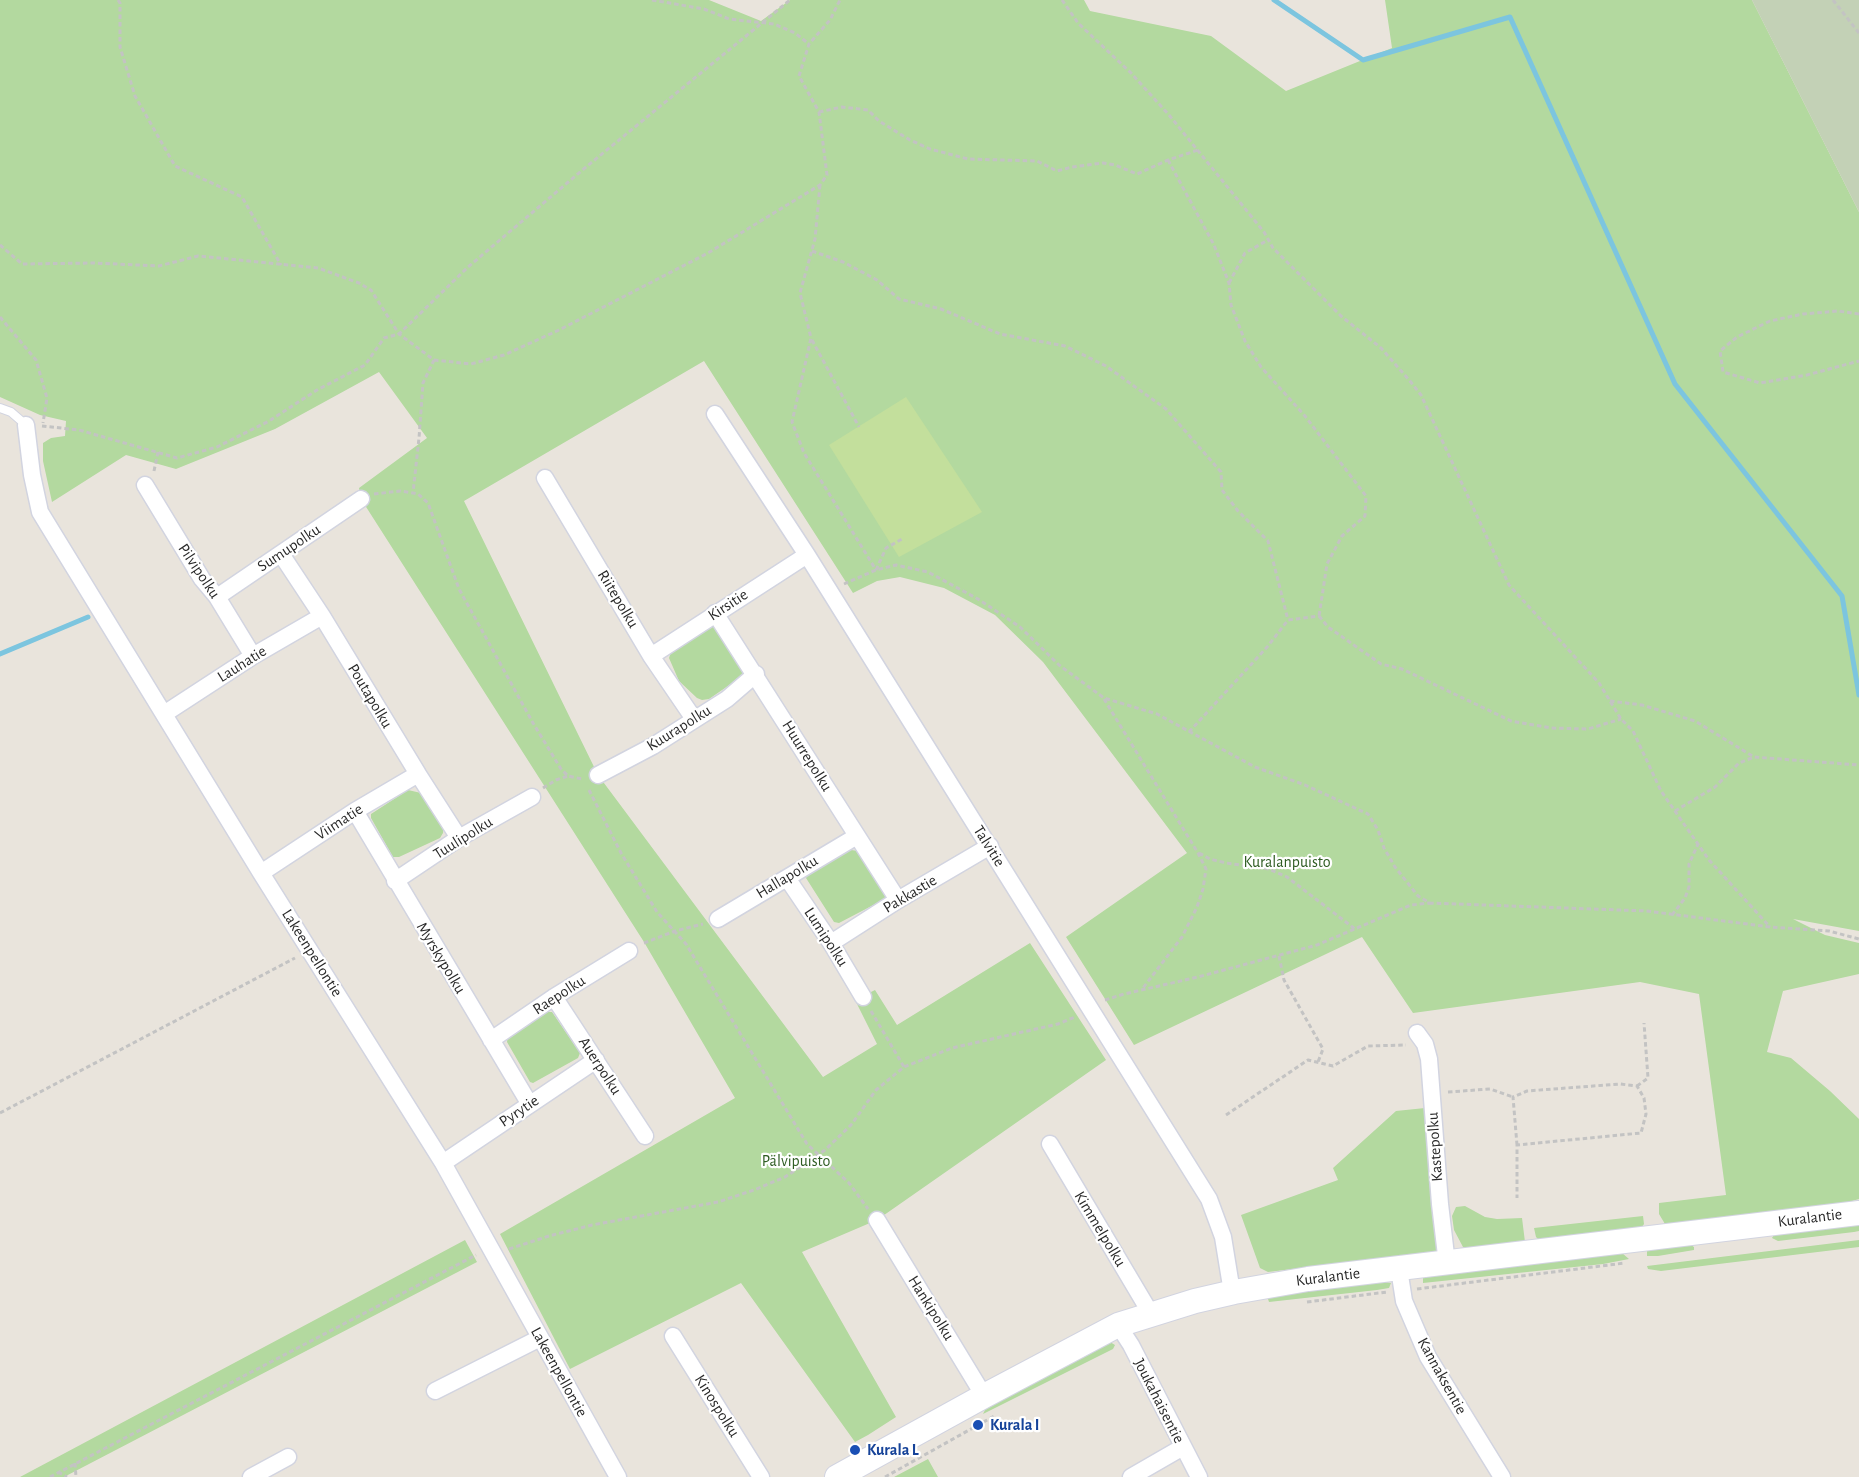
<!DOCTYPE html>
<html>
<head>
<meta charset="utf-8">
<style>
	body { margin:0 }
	canvas { display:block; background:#e9e4dc }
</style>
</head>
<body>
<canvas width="1859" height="1477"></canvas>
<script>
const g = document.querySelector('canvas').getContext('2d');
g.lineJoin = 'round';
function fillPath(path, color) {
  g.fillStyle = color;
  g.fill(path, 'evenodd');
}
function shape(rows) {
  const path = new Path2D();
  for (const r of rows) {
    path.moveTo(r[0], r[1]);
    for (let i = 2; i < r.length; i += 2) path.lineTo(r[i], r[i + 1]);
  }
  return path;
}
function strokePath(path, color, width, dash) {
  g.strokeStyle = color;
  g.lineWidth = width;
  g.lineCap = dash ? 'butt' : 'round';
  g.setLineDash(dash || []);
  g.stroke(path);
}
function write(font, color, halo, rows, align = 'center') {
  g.font = font + ' "Alegreya Sans",sans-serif';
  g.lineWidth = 4.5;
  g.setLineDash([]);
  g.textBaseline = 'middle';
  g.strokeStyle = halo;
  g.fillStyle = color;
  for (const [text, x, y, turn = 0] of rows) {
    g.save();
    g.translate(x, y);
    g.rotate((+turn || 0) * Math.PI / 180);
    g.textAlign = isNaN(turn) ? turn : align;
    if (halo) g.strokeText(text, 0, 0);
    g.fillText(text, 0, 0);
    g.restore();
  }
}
fillPath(shape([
	[0,0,709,0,761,21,790,0,1084,0,1090,11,1211,36,1286,91,1392,48,1385,0,1752,0,1859,212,1859,931,1793,919,1825,935,1859,943,1859,974,1783,991,1767,1052,1791,1058,1830,1091,1859,1119,1859,1199,1845,1203,1681,1225,1665,1224,1659,1214,1659,1203,1726,1195,1699,994,1640,982,1413,1013,1362,937,1134,1045,1066,937,1187,853,1043,662,995,615,944,588,900,577,877,581,853,593,704,361,464,501,598,775,823,1077,877,1044,855,1000,875,990,897,1025,1030,943,1106,1060,877,1220,802,1252,896,1417,868,1435,855,1442,741,1283,570,1369,500,1234,735,1098,644,942,361,499,359,488,427,438,379,372,275,429,176,469,126,455,52,502,43,461,43,443,51,438,65,436,66,421,40,415,0,397],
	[713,624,745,672,741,677,709,699,702,700,697,698,679,681,669,658,671,652],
	[408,790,421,793,444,825,443,833,440,838,399,857,393,857,371,818,371,814],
	[851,850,858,851,886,896,885,899,839,923,834,922,806,878,809,873],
	[547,1012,552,1012,580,1053,578,1058,533,1083,530,1082,507,1042,508,1035],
	[1425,1108,1441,1251,1268,1272,1260,1268,1241,1215,1338,1180,1333,1168,1396,1111],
	[1465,1206,1485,1217,1497,1219,1522,1218,1525,1242,1475,1250,1463,1247,1454,1230,1452,1216,1456,1207],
	[1643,1216,1644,1224,1640,1230,1540,1241,1536,1237,1534,1228],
	[1859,1222,1859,1231,1854,1232,1778,1241,1772,1238,1775,1233],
	[465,1240,477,1262,64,1477,20,1477],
	[1859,1240,1859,1247,1661,1271,1648,1269,1647,1266],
	[1689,1244,1694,1247,1694,1250,1658,1256,1647,1256,1647,1251,1651,1248],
	[1622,1253,1629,1259,1603,1264,1423,1283,1423,1278,1431,1274],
	[1377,1281,1391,1283,1389,1288,1377,1290,1269,1302,1267,1296],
	[1110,1342,1115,1345,1113,1349,983,1414,985,1410,998,1400],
	[928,1459,938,1477,894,1477]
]), '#b3d99f');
fillPath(shape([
	[1752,0,1859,0,1859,212]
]), '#c3d1b6');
fillPath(shape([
	[906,397,982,512,899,557,829,445]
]), '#c3df9c');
strokePath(shape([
	[1274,0,1363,60,1510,17,1675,384,1842,596,1859,695],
	[0,654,88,617]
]), '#7cc5df', 5);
const lane = shape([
	[0,408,11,412,26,425]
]);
const street = shape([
	[715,414,807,555,1209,1199,1223,1237,1230,1280,1234,1292],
	[26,425,32,475,40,512,261,873,443,1163,618,1477],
	[545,478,651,656,694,719],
	[145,485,202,579,217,597,253,656],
	[281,554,322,616,418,774,459,838],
	[217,597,361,499],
	[715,613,898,900],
	[651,656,807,555],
	[164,714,253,656,322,616],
	[598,775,653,746,727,699,756,674],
	[355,811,529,1103],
	[261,873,355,811,418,774],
	[787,878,831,943,863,997],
	[395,881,459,838,532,797],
	[718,919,857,836],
	[831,943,898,900,990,846],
	[554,997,645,1136],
	[1417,1033,1425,1044,1429,1059,1440,1204,1447,1264],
	[491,1040,554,997,629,951],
	[1050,1144,1151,1314],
	[443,1163,596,1060],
	[877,1220,984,1396],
	[1399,1269,1404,1301,1428,1357,1502,1477],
	[1118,1325,1131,1345,1199,1477],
	[673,1336,761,1477],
	[435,1391,540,1338],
	[251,1477,288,1457],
	[1131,1477,1183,1447]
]);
const secondary = shape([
	[837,1477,984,1396,1118,1325,1195,1301,1234,1292,1308,1279,1859,1213]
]);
strokePath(lane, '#d2d4e0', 10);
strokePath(street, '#d2d4e0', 19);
strokePath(secondary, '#d2d4e0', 26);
strokePath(shape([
	[118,0,120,3,120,47,135,96,175,166,242,197,281,265],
	[652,0,704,9,729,19,774,24,795,33,809,44],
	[1062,0,1078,23,1131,73,1169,115,1264,232,1273,248,1341,316,1381,348,1410,381,1421,395,1509,585,1599,683,1621,719,1633,731,1661,791,1709,860,1770,927],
	[1833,0,1859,33],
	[819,112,842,107,868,110,879,121,910,140,930,149,968,159,1037,161,1057,171,1072,167,1103,163,1115,165,1137,174,1168,160,1198,150],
	[1168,160,1214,245,1229,283,1231,305,1245,341,1261,367,1305,416,1366,496,1365,516,1342,536,1327,564,1319,616],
	[820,185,815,239,800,293,811,338,792,422,804,453,876,570],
	[0,245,22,264,94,263,159,266,198,256,318,268,359,283,371,290,399,334,434,360,423,383,419,438,413,493],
	[812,251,843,262,877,280,899,299,941,309,1000,334,1065,346,1106,366,1166,409,1221,472,1222,490,1238,511,1268,541,1288,620],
	[1229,283,1245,253,1268,240],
	[1859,314,1838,311,1803,314,1770,321,1737,337,1720,351,1723,372,1760,383,1807,375,1859,361],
	[0,317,36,360,47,398,43,423],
	[812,340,859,427],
	[434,360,471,364,504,355,559,330,708,253,820,185,827,175,819,112,799,76,809,44,830,20,840,0],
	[42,426,79,430,177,458,217,447,269,421,317,390,365,365,384,338,399,334,468,267,586,167,790,0],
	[154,471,158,452],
	[374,494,400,491,413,493,418,494,428,503,459,589,533,723,561,769,568,776,582,779],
	[876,570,886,548,902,539],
	[844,584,876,570,896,565,928,572,978,599,1020,627,1059,665,1104,698,1157,714,1255,767,1305,785,1368,814,1378,830,1384,848,1395,867,1418,896,1430,903,1647,911,1770,927,1829,931,1859,939],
	[1319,616,1328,627,1381,664,1402,669,1511,721,1551,728,1588,729,1621,719],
	[1104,699,1198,853,1206,869,1203,889,1197,907,1182,937,1143,988],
	[1610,701,1642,705,1695,721,1754,757],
	[1189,732,1268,646,1288,620,1319,616],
	[543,788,556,780,568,776],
	[589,790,621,853,657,912,686,944,807,1144,849,1183,868,1209],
	[1675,811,1715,787,1739,763,1754,757,1859,765],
	[1199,853,1210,859,1226,863,1269,869,1287,877,1355,929],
	[1672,915,1685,898,1689,887,1689,864,1698,844],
	[644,943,675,931,703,924],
	[1279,956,1284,980,1323,1049,1318,1062],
	[1105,1000,1124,994,1198,977,1317,945,1411,905,1430,903],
	[871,1011,904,1067],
	[1637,1086,1648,1078,1644,1023],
	[1448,1092,1490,1089,1513,1097],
	[0,1113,295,958],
	[1226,1115,1308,1060,1333,1066,1368,1046,1406,1045],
	[1517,1145,1513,1097,1527,1091,1620,1084,1637,1086,1644,1098,1646,1114,1641,1133,1517,1145,1517,1198],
	[509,1249,549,1236,592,1225,718,1202,754,1190,785,1177,825,1150,851,1125,876,1090,904,1067,952,1048,1058,1024,1075,1017],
	[1417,1289,1625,1263],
	[1307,1302,1387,1292],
	[75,1463,76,1477],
	[58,1472,67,1477],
	[50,1477,476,1255],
	[885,1477,996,1415]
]), '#c3c3c3', 3, [4.5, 3]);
strokePath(lane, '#fff', 8);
strokePath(street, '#fff', 16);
strokePath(secondary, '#fff', 24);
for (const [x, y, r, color] of [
	[978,1425,6,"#1a4fb4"],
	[855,1450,6,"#1a4fb4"]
]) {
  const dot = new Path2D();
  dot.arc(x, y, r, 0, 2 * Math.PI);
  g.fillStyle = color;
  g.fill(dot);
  strokePath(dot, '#fff', 2);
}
write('16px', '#292929', '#fff', [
	["Sumupolku",289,548,-34],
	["Pilvipolku",199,571,56],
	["Riitepolku",618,599,59],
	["Kirsitie",728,605,-33],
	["Lauhatie",242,664,-32],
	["Poutapolku",370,696,59],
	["Kuurapolku",679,728,-32],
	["Huurrepolku",807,756,58],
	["Viimatie",339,822,-33],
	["Tuulipolku",463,838,-32],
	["Talvitie",989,846,58],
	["Hallapolku",787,877,-31],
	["Pakkastie",910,894,-31],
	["Lumipolku",826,937,57],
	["Lakeenpellontie",312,953,58],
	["Myrskypolku",441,958,59],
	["Raepolku",559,995,-33],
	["Auerpolku",600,1066,57],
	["Pyrytie",519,1111,-34],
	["Kastepolku",1435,1147,-94],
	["Kuralantie",1810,1218,-7],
	["Kimmelpolku",1100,1229,59],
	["Kuralantie",1328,1277,-7],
	["Hankipolku",931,1308,58],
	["Lakeenpellontie",559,1372,61],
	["Kannaksentie",1442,1376,61],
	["Joukahaisentie",1159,1401,63],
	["Kinospolku",717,1406,58]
]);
write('16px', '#2e5c22', '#fff', [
	["Kuralanpuisto",1287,862],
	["Pälvipuisto",796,1161]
]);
write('bold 16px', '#164399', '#fff', [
	["Kurala I",990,1425],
	["Kurala L",867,1450]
], 'left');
</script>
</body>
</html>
